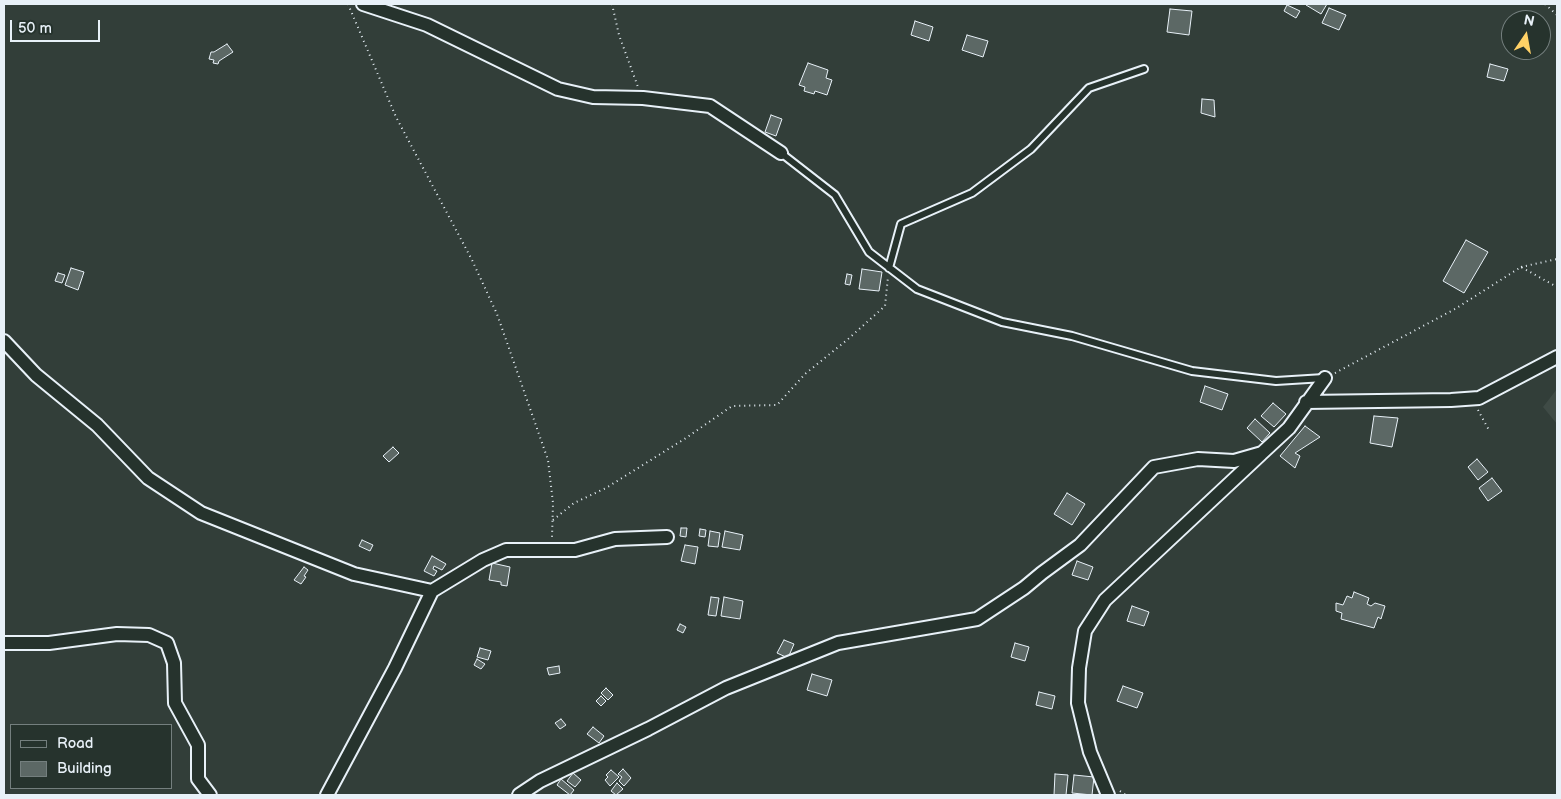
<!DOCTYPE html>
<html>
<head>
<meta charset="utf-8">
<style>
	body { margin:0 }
	#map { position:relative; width:1561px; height:799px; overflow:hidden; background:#323e39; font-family:"Balsamiq Sans",sans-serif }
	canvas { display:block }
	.frame { position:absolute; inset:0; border:5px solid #e8f1f8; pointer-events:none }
	.legend { position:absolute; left:10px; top:724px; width:162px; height:65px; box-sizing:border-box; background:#26332d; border:1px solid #747f7e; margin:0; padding:6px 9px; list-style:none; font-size:15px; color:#e8f1f8 }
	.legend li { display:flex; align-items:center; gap:10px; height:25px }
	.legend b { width:25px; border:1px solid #747f7e }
	.north { position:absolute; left:1501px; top:10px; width:50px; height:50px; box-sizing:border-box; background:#26332d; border:1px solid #747f7e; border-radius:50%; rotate:12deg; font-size:14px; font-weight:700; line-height:20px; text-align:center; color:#e8f1f8 }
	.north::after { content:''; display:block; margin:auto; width:18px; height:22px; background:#ffd166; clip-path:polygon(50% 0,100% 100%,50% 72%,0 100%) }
	.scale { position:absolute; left:10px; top:20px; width:90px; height:22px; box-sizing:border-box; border:2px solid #e8f1f8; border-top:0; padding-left:6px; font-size:15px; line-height:18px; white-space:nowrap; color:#e8f1f8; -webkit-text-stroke:4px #26332d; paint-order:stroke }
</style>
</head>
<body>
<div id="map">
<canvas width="1561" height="799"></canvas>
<div class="frame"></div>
<ul class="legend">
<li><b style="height:6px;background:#26332d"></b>Road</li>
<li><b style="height:14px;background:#5c6865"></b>Building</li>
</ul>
<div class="north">N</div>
<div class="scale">50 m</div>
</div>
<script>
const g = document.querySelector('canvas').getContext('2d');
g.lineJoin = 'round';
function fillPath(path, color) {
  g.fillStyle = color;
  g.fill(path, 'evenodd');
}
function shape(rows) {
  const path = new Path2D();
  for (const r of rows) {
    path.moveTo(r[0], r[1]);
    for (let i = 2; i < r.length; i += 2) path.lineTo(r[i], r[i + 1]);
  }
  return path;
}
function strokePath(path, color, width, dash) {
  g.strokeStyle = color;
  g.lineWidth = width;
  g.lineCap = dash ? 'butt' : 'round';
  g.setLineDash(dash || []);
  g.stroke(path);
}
fillPath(shape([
	[1557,389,1557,424,1543,407]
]), '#3f4b46');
const building = shape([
	[1307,4,1327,4,1321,14,1306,5,1307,4],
	[1287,5,1300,11,1296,18,1284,11,1287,5],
	[1329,8,1346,15,1339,30,1322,23,1329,8],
	[1170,9,1192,11,1189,35,1167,32,1170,9],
	[915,21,933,27,929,41,911,35,915,21],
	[967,35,988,41,983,57,962,50,967,35],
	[227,44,233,52,219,61,218,64,213,63,214,60,209,59,211,52,214,52,227,44],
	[808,63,828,70,826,78,832,80,827,95,815,91,814,94,804,91,805,87,799,85,808,63],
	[1490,64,1508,69,1504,81,1487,77,1490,64],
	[1202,99,1214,100,1215,117,1201,113,1202,99],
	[771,115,782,119,776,136,765,132,771,115],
	[1466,240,1488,252,1464,293,1443,281,1466,240],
	[71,268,84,272,78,290,65,285,71,268],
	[862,269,882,272,879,291,859,289,862,269],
	[58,273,65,275,62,283,55,281,58,273],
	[847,274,852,275,850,285,845,284,847,274],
	[1205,386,1228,394,1222,410,1200,402,1205,386],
	[1273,403,1286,414,1274,427,1261,416,1273,403],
	[1374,416,1398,418,1392,447,1370,443,1374,416],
	[1255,419,1270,433,1262,442,1247,428,1255,419],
	[1305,426,1320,437,1295,453,1300,456,1295,468,1280,456,1305,426],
	[393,447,399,453,389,462,383,456,393,447],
	[1477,459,1488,472,1478,480,1468,467,1477,459],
	[1492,478,1502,491,1488,501,1479,488,1492,478],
	[1067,493,1085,504,1072,525,1054,514,1067,493],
	[681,528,687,528,686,537,680,536,681,528],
	[700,529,706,530,705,537,699,536,700,529],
	[710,531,720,533,718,547,708,546,710,531],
	[725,531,743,535,740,550,722,547,725,531],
	[362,540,373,545,370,551,359,546,362,540],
	[685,545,698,547,695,564,681,561,685,545],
	[432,556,446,564,442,570,434,566,433,569,437,571,434,576,424,571,432,556],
	[1077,561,1093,567,1088,580,1072,575,1077,561],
	[492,563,510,567,507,586,501,585,501,582,489,580,492,563],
	[304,567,308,570,304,576,306,577,301,584,294,580,304,567],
	[1354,592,1369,598,1367,604,1371,606,1375,603,1385,606,1381,619,1378,617,1374,628,1341,619,1342,613,1336,611,1336,603,1343,605,1347,596,1352,598,1354,592],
	[711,597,719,598,716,616,708,615,711,597],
	[724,597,743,601,740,619,721,616,724,597],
	[1132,606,1149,612,1144,626,1127,621,1132,606],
	[680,624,686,627,683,633,677,630,680,624],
	[784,640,794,644,788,658,777,653,784,640],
	[1015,643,1029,647,1025,661,1011,657,1015,643],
	[480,648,491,651,488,660,477,657,480,648],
	[477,659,485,664,481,669,474,665,477,659],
	[559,666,560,673,549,675,547,668,559,666],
	[812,674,832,680,827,696,807,690,812,674],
	[1123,686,1143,693,1137,708,1117,701,1123,686],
	[606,688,613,695,608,700,601,693,606,688],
	[1039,692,1055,696,1052,709,1036,705,1039,692],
	[601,696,606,701,601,706,596,701,601,696],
	[561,719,566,725,560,729,555,723,561,719],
	[593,727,604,736,599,743,587,734,593,727],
	[623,769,631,778,624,786,619,781,622,777,618,774,623,769],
	[611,770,619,777,610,786,605,780,608,777,606,775,611,770],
	[573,773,581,780,575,787,567,781,573,773],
	[1055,774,1068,775,1066,795,1054,795,1055,774],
	[1074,775,1094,777,1092,795,1072,793,1074,775],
	[561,779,574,790,570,795,557,785,561,779],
	[617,783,623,789,616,795,611,791,617,783]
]);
fillPath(building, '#5c6865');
strokePath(building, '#e8f1f8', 1);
const service = shape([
	[781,153,835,195,869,252,917,289,1002,322,1072,336,1192,371,1276,381,1324,378],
	[889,268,901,224,972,193,1031,149,1089,88,1144,69]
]);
const minor = shape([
	[363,4,427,25,558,89,593,97,643,98,710,106,781,153],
	[4,341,36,375,97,425,148,478,201,513,354,574,432,591,395,668,327,795],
	[1306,402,1451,400,1479,398,1557,357],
	[432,591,483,560,506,550,575,550,615,539,667,537],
	[4,643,49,643,117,634,149,635,167,643,174,663,175,703,198,745,198,779,210,795],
	[519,795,540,781,648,729,726,688,838,643,977,619,1024,588,1042,573,1080,545,1154,467,1198,459,1234,461,1262,453,1289,428,1325,378],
	[1108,795,1090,752,1078,703,1079,668,1085,631,1105,600,1261,454]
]);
strokePath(service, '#e8f1f8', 10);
strokePath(minor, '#e8f1f8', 16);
strokePath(shape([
	[348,4,396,117,472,260,497,314,548,460,553,503,552,538],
	[612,4,619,35,638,87],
	[1545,4,1557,15],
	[1521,267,1557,259],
	[1335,373,1455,309,1521,267,1557,287],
	[1478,410,1490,432],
	[553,520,574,503,606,488,686,438,732,406,777,405,805,374,847,340,885,306,888,277],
	[1120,791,1126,795]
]), '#e8f1f8', 2, [1, 4]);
strokePath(service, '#26332d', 6);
strokePath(minor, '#26332d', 12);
</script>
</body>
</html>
